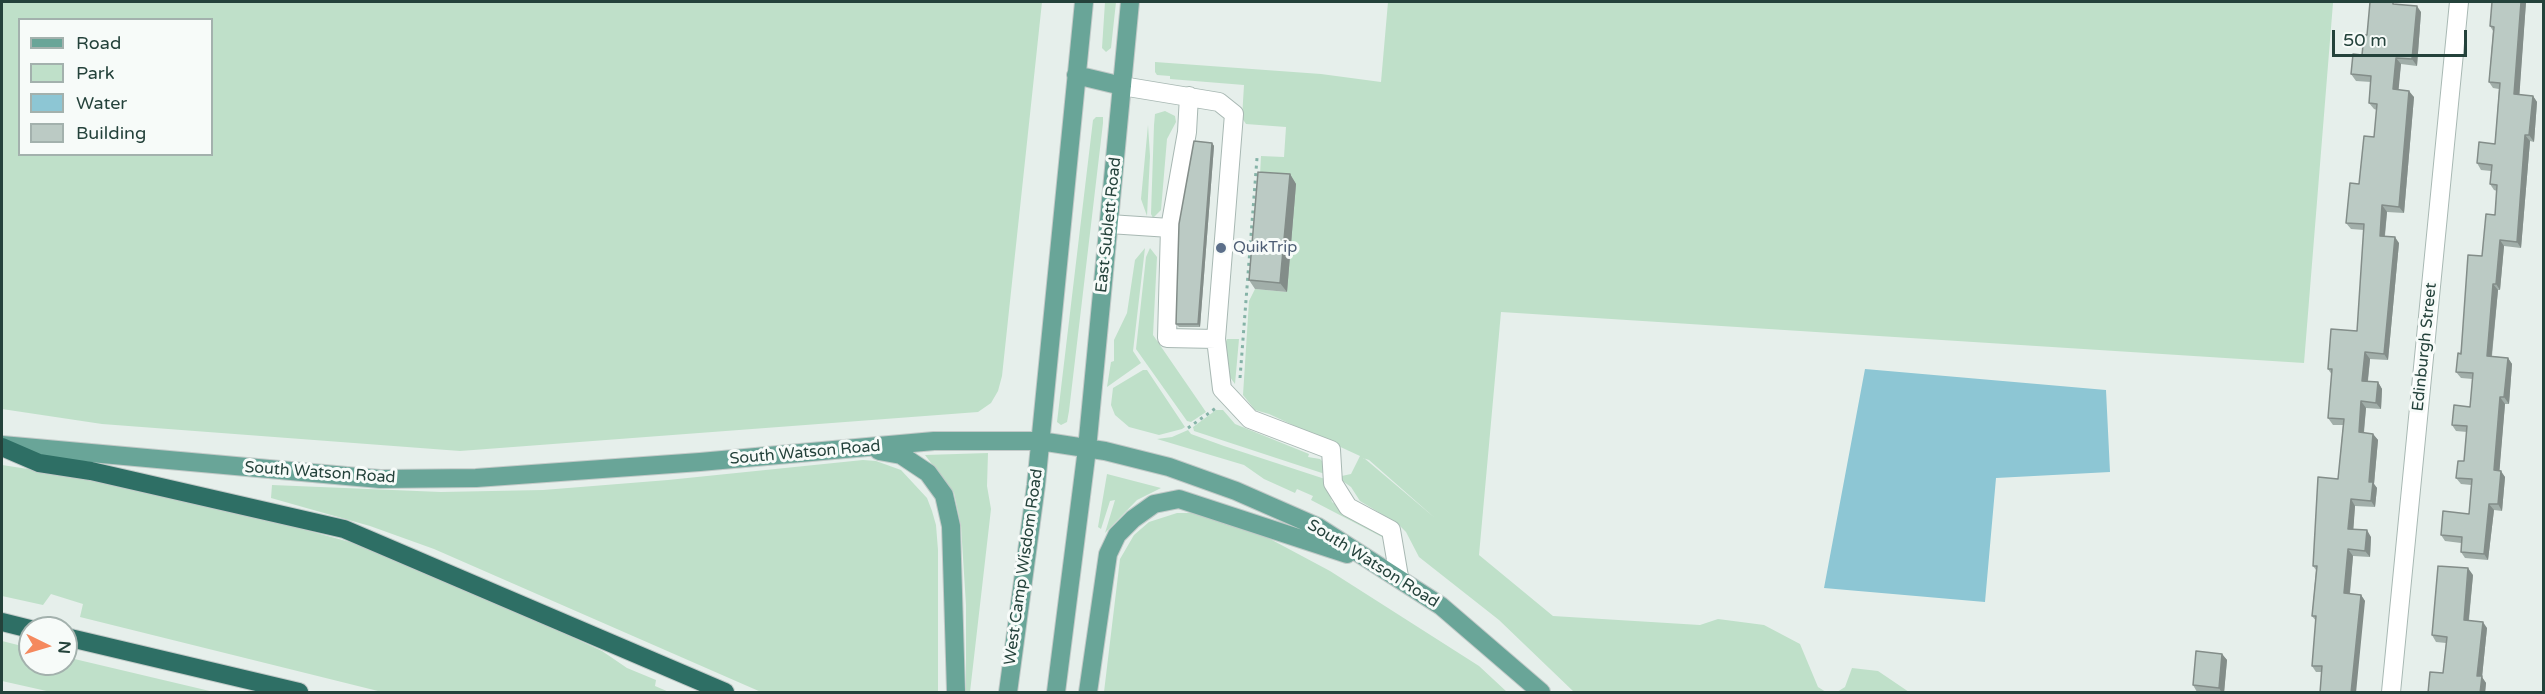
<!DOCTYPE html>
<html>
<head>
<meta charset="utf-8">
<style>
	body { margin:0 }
	#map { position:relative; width:2545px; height:694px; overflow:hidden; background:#e6efeb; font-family:"Varela Round",sans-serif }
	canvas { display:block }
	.frame { position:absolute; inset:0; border:3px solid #24423b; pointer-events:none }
	.legend { position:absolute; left:18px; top:18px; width:195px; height:138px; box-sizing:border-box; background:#f7fbf9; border:2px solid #a3b1ad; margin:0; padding:8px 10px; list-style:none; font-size:18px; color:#24423b }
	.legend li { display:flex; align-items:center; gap:12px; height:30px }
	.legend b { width:30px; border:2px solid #a3b1ad }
	.north { position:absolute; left:18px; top:616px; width:60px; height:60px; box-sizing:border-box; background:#f7fbf9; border:2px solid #a3b1ad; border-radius:50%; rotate:95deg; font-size:16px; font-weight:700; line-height:24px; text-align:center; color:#24423b }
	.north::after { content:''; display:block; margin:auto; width:21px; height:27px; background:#f5895e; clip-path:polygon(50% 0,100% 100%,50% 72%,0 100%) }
	.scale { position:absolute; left:2332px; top:30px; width:135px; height:27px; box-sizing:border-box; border:3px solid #24423b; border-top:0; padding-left:8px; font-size:18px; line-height:21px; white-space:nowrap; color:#24423b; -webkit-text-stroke:4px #f7fbf9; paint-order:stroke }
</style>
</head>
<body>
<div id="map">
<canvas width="2545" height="694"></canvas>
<div class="frame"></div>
<ul class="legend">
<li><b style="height:8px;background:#69a598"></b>Road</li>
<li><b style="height:16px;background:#bfe0c9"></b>Park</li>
<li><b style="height:16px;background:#8dc6d4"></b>Water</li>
<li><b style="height:16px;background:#bbcac4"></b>Building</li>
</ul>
<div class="north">N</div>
<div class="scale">50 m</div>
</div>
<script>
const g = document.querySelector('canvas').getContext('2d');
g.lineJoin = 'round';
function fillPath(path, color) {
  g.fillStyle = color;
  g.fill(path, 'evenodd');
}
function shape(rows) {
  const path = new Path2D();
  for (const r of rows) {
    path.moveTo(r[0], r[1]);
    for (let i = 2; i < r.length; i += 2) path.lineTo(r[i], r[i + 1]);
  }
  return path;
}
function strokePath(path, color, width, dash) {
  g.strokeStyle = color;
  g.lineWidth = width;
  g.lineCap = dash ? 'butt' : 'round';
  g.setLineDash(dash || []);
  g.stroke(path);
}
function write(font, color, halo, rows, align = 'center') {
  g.font = font + ' "Varela Round",sans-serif';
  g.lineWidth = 6;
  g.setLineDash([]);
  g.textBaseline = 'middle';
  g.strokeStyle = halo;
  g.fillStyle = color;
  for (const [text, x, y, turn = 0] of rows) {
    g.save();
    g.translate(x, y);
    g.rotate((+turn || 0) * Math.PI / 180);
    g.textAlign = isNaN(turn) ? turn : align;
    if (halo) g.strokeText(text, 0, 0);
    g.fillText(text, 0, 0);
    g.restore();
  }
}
fillPath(shape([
	[2,2,1042,2,1002,376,998,391,991,403,978,412,460,451,102,424,2,409],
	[20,20,212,20,212,154,20,154],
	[1105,2,1116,2,1111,48,1106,52,1102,48],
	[1388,2,2333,3,2304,363,1501,312,1479,555,1553,616,1700,625,1718,619,1764,625,1800,644,1818,687,1826,692,1574,692,1499,620,1419,557,1406,532,1398,524,1360,501,1351,487,1337,477,1351,474,1360,456,1269,414,1255,410,1243,395,1249,301,1255,289,1287,292,1260,175,1261,156,1284,157,1286,127,1246,124,1242,118,1244,85,1170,79,1170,76,1157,75,1155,72,1155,62,1321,74,1381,82],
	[1363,458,1369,460,1435,518,1364,458],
	[1165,111,1175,116,1176,122,1167,139,1161,210,1153,218,1151,214,1154,125,1155,114],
	[1096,117,1103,117,1103,123,1069,411,1067,422,1061,425,1057,422,1093,120],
	[1148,125,1150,156,1147,216,1141,199],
	[1145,248,1133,351,1141,363,1107,387,1111,362,1114,361,1114,340,1127,313,1135,260],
	[1150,248,1157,257,1153,335,1206,412,1191,422,1187,421,1136,349,1146,257],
	[1227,339,1239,339,1235,384,1224,369,1223,350],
	[1143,370,1147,370,1185,427,1182,429,1159,435,1129,427,1115,415,1111,405,1113,388],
	[1216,410,1223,410,1235,424,1309,454,1308,457,1320,459,1325,464,1325,474,1194,431,1193,427],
	[1188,430,1191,434,1224,446,1325,479,1332,502,1383,535,1382,537,1311,500,1313,496,1297,489,1295,493,1264,479,1244,465,1157,439,1172,437],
	[988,453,987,486,991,509,970,692,966,692,966,605,961,526,954,493,925,455],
	[863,460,876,461,901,470,927,498,932,511,936,525,938,550,938,692,761,692,434,549,370,526,271,498,272,485,441,492,543,490,668,480],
	[2,465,113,482,229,509,357,544,434,573,493,600,602,651,627,668,656,680,655,686,669,692,382,692,80,617,83,604,51,594,43,605,2,596],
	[1107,474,1161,488,1137,500,1105,533,1115,500,1110,501,1101,529,1098,527],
	[1177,513,1203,513,1257,532,1330,571,1479,666,1507,692,1104,692,1120,559,1134,535,1149,522],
	[2,641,30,648,30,664,66,664,66,657,214,692,51,692,2,681],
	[1852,668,1878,671,1909,692,1837,692,1845,687]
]), '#bfe0c9');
fillPath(shape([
	[1865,369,2106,390,2110,472,1996,478,1985,602,1824,588]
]), '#8dc6d4');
const minor = shape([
	[1122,86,1219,102,1234,114,1216,339,1222,389,1250,419,1331,450,1333,483,1348,507,1391,530,1399,577],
	[1109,224,1170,228,1167,338,1216,339],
	[1170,228,1187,132,1189,96],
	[2391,692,2459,2]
]);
const major = shape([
	[1076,75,1122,86],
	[2,445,380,479,476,478,700,462,934,441,1040,441,1105,451,1169,467,1236,491,1318,527,1441,606,1541,692],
	[879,451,901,455,928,473,944,495,951,526,956,692],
	[1008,692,1036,485,1084,2],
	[1056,692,1087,449,1130,2],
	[1088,692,1108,554,1117,535,1133,519,1154,504,1179,499,1347,554]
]);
const highway = shape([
	[2,447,39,463,91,471,344,529,725,692],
	[2,622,30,629],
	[66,637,299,692]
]);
strokePath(minor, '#a8b8b3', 20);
strokePath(major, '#c2cac8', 20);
strokePath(highway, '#c2cac8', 20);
strokePath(shape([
	[1240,378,1257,158],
	[1188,428,1216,408]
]), '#85b3a7', 3, [3, 4.5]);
strokePath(minor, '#fff', 18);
strokePath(major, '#69a598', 18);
strokePath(highway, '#2e6f65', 18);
fillPath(shape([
	[2526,2,2519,95,2533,96,2537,102,2534,142,2530,141,2521,248,2504,246,2500,290,2498,290,2492,356,2508,358,2512,364,2509,404,2505,404,2499,471,2505,477,2502,511,2494,510,2488,560,2465,558,2461,552,2461,543,2445,541,2441,535,2469,514,2471,485,2461,484,2456,478,2464,461,2467,432,2456,431,2452,425,2470,407,2473,379,2461,378,2456,372,2482,256,2495,215,2497,191,2494,190,2490,184,2491,171,2481,170,2477,163,2495,144,2499,89,2493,88,2489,82,2493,31,2490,26],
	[2398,4,2421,12,2417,66,2401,64,2398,90,2414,97,2404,213,2387,212,2385,236,2399,243,2388,360,2370,359,2368,381,2378,382,2382,389,2381,409,2366,408,2364,433,2373,434,2378,440,2374,484,2377,488,2375,507,2355,506,2353,529,2371,537,2370,557,2353,556,2350,594,2361,595,2365,601,2321,672,2316,672,2312,666,2316,621,2312,616,2316,570,2313,566,2338,479,2343,425,2333,425,2328,418,2332,375,2328,369,2357,331,2364,230,2351,229,2346,223,2374,137,2377,110,2374,109,2369,103,2371,82,2356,81,2351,74,2362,55,2367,35],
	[1212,143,1214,146,1200,327,1179,327,1176,324],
	[1290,174,1296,184,1287,292,1255,289,1249,280],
	[2473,575,2469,620,2487,628,2482,677,2486,683,2485,693,2428,693,2443,673,2446,643,2436,642,2432,635],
	[2222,654,2227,660,2224,693,2197,692,2193,685]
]), '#a1aea9');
fillPath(shape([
	[2521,2,2526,2,2519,101,2514,94],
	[2417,6,2421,12,2417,66,2412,59],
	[2396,58,2401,64,2398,96,2393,89],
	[2409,91,2414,97,2404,213,2399,207],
	[2533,96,2537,102,2534,142,2529,135],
	[2525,135,2530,141,2521,248,2517,242],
	[1212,143,1214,146,1200,327,1198,324],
	[1290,174,1296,184,1287,292,1280,283],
	[2382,205,2387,212,2384,242,2380,236],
	[2395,237,2399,243,2388,360,2384,354],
	[2500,240,2504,246,2500,290,2496,284],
	[2493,284,2498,290,2491,362,2487,356],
	[2365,352,2370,359,2367,387,2362,381],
	[2508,358,2512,364,2509,404,2504,397],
	[2378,382,2382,389,2381,409,2376,403],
	[2500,397,2505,404,2499,477,2494,470],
	[2361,401,2366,408,2363,439,2359,432],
	[2373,434,2378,440,2374,484,2377,488,2375,507,2371,501,2369,482],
	[2501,471,2505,477,2502,511,2498,504],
	[2351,499,2355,506,2353,535,2348,529],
	[2489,504,2494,510,2488,560,2484,554],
	[2367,530,2371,537,2370,557,2365,551],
	[2348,549,2353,556,2349,600,2344,593],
	[2468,568,2473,575,2468,626,2464,620],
	[2361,595,2365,601,2356,693,2351,693],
	[2483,622,2487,628,2482,677,2486,683,2485,693,2480,693,2477,676],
	[2222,654,2227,660,2224,693,2222,693,2219,688]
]), '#838d89');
const building = shape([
	[2370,2,2393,2,2393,4,2417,6,2412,59,2396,58,2393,89,2409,91,2399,207,2382,205,2380,236,2395,237,2384,354,2365,352,2362,381,2378,382,2376,403,2361,401,2359,432,2373,434,2369,482,2373,482,2371,501,2351,499,2348,529,2367,530,2365,551,2348,549,2344,593,2361,595,2351,693,2320,693,2322,666,2312,666,2316,616,2312,616,2317,566,2313,566,2318,477,2338,479,2344,419,2328,418,2332,369,2328,369,2331,329,2357,331,2364,224,2346,223,2350,183,2359,184,2364,136,2374,137,2377,104,2369,103,2371,76,2351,74,2353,54,2362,55,2364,35,2367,35,2370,2],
	[2492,2,2521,2,2514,94,2533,96,2529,135,2525,135,2517,242,2500,240,2496,284,2493,284,2487,356,2508,358,2504,397,2500,397,2494,470,2501,471,2498,504,2489,504,2484,554,2461,552,2462,537,2441,535,2443,511,2469,514,2472,479,2456,478,2458,461,2464,461,2467,426,2452,425,2454,405,2470,407,2473,373,2456,372,2458,353,2461,354,2468,255,2482,256,2486,214,2495,215,2497,185,2490,184,2492,165,2477,163,2479,142,2495,144,2500,83,2489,82,2494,27,2490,26,2492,2],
	[1194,141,1212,143,1198,324,1176,324,1179,224,1194,141],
	[1258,172,1290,174,1280,283,1249,280,1258,172],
	[2438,566,2468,568,2464,620,2483,622,2477,676,2482,676,2480,693,2428,693,2430,672,2443,673,2447,637,2432,635,2438,566],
	[2196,651,2222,654,2219,688,2193,685,2196,651]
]);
fillPath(building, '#bbcac4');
strokePath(building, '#838d89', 1.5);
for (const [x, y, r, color] of [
	[1221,248,6,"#5c6f8a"]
]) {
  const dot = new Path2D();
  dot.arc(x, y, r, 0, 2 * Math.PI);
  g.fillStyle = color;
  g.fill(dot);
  strokePath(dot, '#f7fbf9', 2);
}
write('16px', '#24423b', '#f7fbf9', [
	["East Sublett Road",1109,225,-84],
	["Edinburgh Street",2425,347,-84],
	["South Watson Road",805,453,-5],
	["South Watson Road",320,473,4],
	["South Watson Road",1373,564,32],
	["West Camp Wisdom Road",1024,567,-82]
]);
write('16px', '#4e5e75', '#f7fbf9', [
	["QuikTrip",1233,248]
], 'left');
</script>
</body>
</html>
